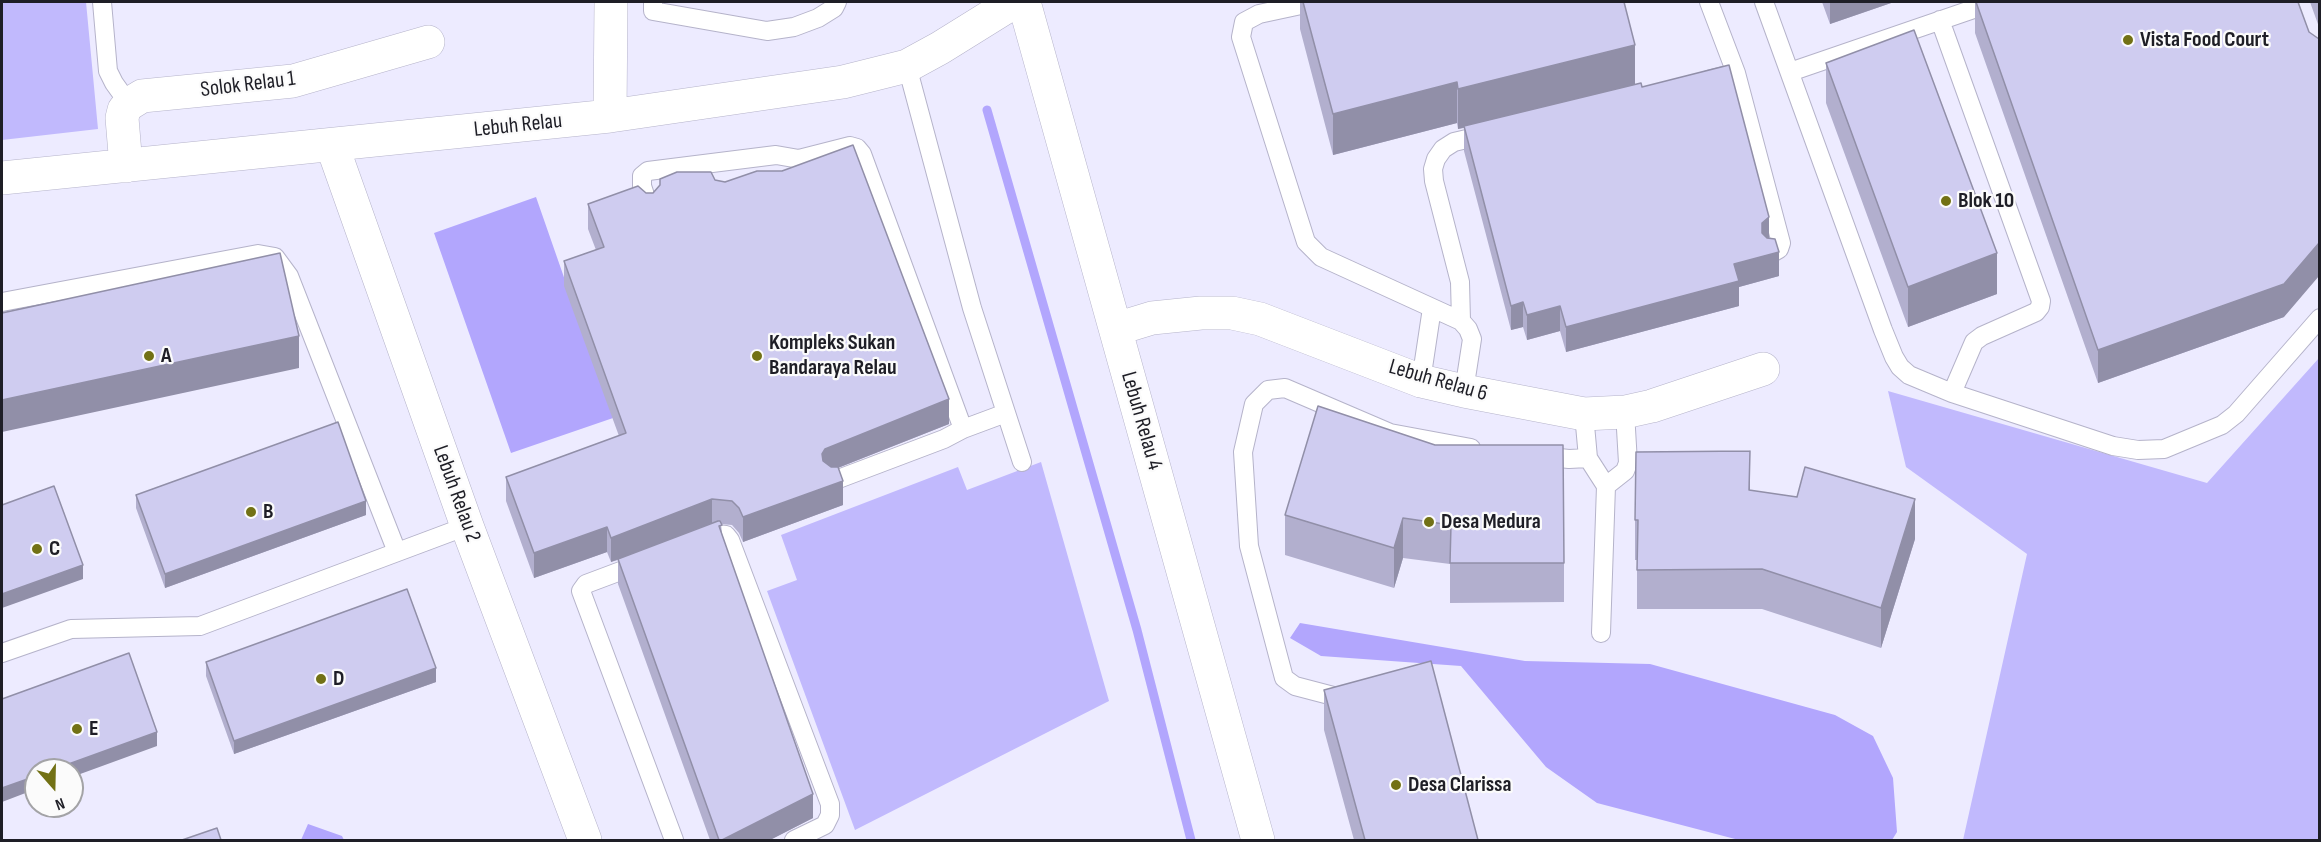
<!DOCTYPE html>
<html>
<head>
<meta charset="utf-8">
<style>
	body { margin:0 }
	#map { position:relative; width:2321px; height:842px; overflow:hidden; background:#edebff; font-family:"Sofia Sans Condensed",sans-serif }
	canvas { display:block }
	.frame { position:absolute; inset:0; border:3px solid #1e1e26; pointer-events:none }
	.north { position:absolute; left:24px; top:758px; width:60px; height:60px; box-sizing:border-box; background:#fbfbfb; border:2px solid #a3a3a6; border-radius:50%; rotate:160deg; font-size:16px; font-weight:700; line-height:24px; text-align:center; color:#1e1e26 }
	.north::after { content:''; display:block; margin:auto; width:21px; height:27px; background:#727115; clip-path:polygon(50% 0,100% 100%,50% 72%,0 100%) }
</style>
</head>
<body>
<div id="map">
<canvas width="2321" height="842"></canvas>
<div class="frame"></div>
<div class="north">N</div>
</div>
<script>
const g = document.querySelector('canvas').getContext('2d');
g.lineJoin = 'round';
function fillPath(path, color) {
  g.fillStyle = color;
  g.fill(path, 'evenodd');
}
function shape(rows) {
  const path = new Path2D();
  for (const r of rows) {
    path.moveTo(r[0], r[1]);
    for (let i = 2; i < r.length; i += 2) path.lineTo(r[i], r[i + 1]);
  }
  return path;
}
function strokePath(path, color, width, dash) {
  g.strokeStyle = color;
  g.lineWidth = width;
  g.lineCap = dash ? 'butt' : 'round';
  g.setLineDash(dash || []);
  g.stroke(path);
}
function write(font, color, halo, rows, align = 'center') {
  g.font = font + ' "Sofia Sans Condensed",sans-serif';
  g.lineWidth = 4.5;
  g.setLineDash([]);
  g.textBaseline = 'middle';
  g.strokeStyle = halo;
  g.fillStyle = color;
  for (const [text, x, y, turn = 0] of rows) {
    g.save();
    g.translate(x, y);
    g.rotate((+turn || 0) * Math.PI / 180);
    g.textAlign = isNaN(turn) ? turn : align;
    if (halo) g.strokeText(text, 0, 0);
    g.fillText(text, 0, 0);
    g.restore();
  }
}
fillPath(shape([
	[2,2,86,2,98,129,2,140],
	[2319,358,2319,840,1963,840,2027,554,1906,467,1888,391,2207,483],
	[1041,462,1109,701,855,830,767,591,797,580,781,535,958,467,967,490]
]), '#c1b9fd');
fillPath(shape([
	[536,197,613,418,511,453,434,233],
	[1300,623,1525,661,1650,664,1835,715,1873,736,1893,778,1897,832,1892,840,1739,840,1597,803,1546,767,1461,666,1321,656,1290,638],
	[308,824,342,836,344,840,301,840]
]), '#b2a6fd');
strokePath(shape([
	[987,110,1137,630,1191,840]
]), '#b2a6fd', 9);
const lane = shape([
	[102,2,108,71,114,83,129,104],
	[653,2,653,11,767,31,794,27,818,18,834,8,837,2],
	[1315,2,1259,14,1244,22,1241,37,1306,242,1321,257,1461,321,1468,329,1472,339,1464,391],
	[1709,2,1736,73,1781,243,1779,249,1772,253],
	[1764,2,1883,330,1894,357,1900,367,1909,375,1952,393,2113,446,2138,450,2164,449,2222,425,2236,414,2320,318],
	[1940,20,2041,301,2040,307,2036,312,1982,336,1974,342,1952,393],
	[907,66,972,308,1022,462],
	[1790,72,1994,2],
	[1708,80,1736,73],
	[649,207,642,186,642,176,648,171,776,155,799,159,850,146,857,148,862,154,963,429],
	[2,302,258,254,275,257,289,276,397,552],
	[1461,321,1460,282,1434,181,1433,169,1436,159,1443,149,1454,142,1488,134],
	[1421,381,1432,308],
	[1584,414,1588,458],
	[1540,456,1569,459,1588,458,1606,486,1601,633],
	[833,481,944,439,963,429,1006,413],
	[1606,486,1625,471,1628,463,1625,412],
	[698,541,716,534,726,535,730,540,830,804,830,815,825,825,794,840],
	[642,563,586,584,581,591,674,840],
	[2,653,71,629,200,626,467,526],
	[1337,697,1295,686,1284,678,1249,546,1243,452,1254,404,1268,390,1285,388,1390,433,1471,448]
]);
const street = shape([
	[1024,2,1258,840],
	[610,116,611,2],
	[332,145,467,526,585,840],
	[126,166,122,118,124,110,129,104,142,96,293,81,428,42],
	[2,178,610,116,843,82,907,66,940,48,1014,2],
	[1116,329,1152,318,1201,313,1232,313,1260,319,1421,381,1464,391,1584,414,1625,412,1652,406,1763,369]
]);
strokePath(lane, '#b5b3ca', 20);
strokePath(street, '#b5b3ca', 34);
strokePath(lane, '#fff', 18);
strokePath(street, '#fff', 33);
fillPath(shape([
	[1300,2,1624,2,1635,85,1642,87,1769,238,1779,276,1739,287,1739,306,1566,352,1560,331,1527,340,1523,327,1511,330,1464,151,1464,128,1458,129,1457,123,1333,155,1300,29],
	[1822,2,1894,2,1830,24],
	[1975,2,2298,2,2284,317,2098,383,1975,33],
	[2310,2,2319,2,2319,27],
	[1826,63,1997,294,1908,327,1826,103],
	[715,180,949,424,838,468,843,505,743,542,739,533,732,525,721,524,722,534,813,818,770,840,710,840,618,584,618,560,611,562,607,552,534,578,506,501,506,477,619,436,564,286,564,261,596,250,588,229,588,204,646,193,653,193],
	[1318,406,1564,563,1564,602,1450,603,1450,564,1403,558,1394,588,1285,555,1285,515],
	[1750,491,1915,539,1881,648,1762,609,1637,609,1637,560,1635,560,1635,520],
	[136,495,366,515,165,588,136,508],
	[206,662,436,682,234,754,206,676],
	[1324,690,1478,840,1354,840,1324,730]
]), '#b2afce');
fillPath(shape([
	[1830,2,1894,2,1830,24],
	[1635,45,1635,86,1458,129,1458,89],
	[1457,82,1457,123,1333,155,1333,114],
	[1769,217,1769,242,1762,248,1762,223],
	[2319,243,2319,276,2284,317,2098,383,2098,350],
	[1779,252,1779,276,1739,287,1739,306,1566,352,1566,327,1734,264],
	[1997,253,1997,294,1908,327,1908,287],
	[1523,302,1523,327,1511,330,1511,306],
	[1560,306,1560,331,1527,340,1527,315],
	[299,336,299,368,2,432,2,400],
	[949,399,949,424,825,473,822,454,825,449],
	[1750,451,1750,491,1749,490],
	[843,481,843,505,743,542,743,517],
	[712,499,712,523,611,562,611,538],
	[1915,499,1915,539,1881,648,1881,608],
	[366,501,366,515,165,588,165,574],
	[1403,518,1403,558,1394,588,1394,548],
	[607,527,607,552,534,578,534,553],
	[83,565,83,579,2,608,2,594],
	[436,668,436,682,234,754,234,741],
	[157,732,157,746,72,777,72,770,52,770],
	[36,776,36,789,2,802,2,788],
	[813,794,813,818,770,840,722,840]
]), '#918fa8');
const building = shape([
	[1303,2,1624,2,1635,45,1458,89,1457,82,1333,114,1303,2],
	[1976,2,2298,2,2309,32,2319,39,2319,243,2284,284,2098,350,1976,2],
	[1914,30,1997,253,1908,287,1826,63,1914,30],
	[1729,65,1769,217,1762,223,1762,233,1767,238,1775,239,1779,252,1734,264,1739,281,1566,327,1560,306,1527,315,1523,302,1511,306,1464,126,1641,83,1642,87,1729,65],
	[853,145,949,399,825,449,822,454,823,461,831,467,838,467,843,481,743,517,739,508,732,501,712,499,611,538,607,527,534,553,506,477,626,433,564,261,604,247,588,204,638,186,646,193,653,193,660,185,660,179,677,172,711,172,715,180,725,182,757,171,782,171,853,145],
	[280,253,299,336,2,400,2,313,280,253],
	[1318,406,1435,445,1563,445,1564,563,1450,563,1451,525,1403,518,1394,548,1285,515,1318,406],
	[338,422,366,501,165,574,136,495,338,422],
	[1750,451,1749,490,1797,497,1805,467,1915,499,1881,608,1762,569,1637,570,1638,520,1635,520,1636,452,1750,451],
	[54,486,83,565,2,594,2,505,54,486],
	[718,521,720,521,722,525,719,526,813,794,722,840,719,840,618,559,718,521],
	[407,589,436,668,234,741,206,662,407,589],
	[129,653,157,732,52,770,36,770,36,776,2,788,2,699,129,653],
	[1431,661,1478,840,1365,840,1324,690,1431,661],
	[217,828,221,840,182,840,217,828]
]);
fillPath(building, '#cfccf0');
strokePath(building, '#918fa8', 1.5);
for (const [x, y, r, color] of [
	[2128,40,6,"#727115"],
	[1946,201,6,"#727115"],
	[149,356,6,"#727115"],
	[757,356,6,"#727115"],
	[251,512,6,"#727115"],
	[1429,522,6,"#727115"],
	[37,549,6,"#727115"],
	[321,679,6,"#727115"],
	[77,729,6,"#727115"],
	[1396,785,6,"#727115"]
]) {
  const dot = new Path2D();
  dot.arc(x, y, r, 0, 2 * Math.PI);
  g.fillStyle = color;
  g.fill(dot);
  strokePath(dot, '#fbfbfb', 2);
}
write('bold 22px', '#1e1e26', '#fbfbfb', [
	["Vista Food Court",2140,40],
	["Blok 10",1958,201],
	["Kompleks Sukan",769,343],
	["Bandaraya Relau",769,368],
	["A",161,356],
	["B",263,512],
	["Desa Medura",1441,522],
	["C",49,549],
	["D",333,679],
	["E",89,729],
	["Desa Clarissa",1408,785]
], 'left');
write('22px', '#1e1e26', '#fbfbfb', [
	["Solok Relau 1",248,85,-7],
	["Lebuh Relau",518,126,-6],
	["Lebuh Relau 6",1438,381,16],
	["Lebuh Relau 4",1141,421,74],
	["Lebuh Relau 2",456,494,70]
]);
</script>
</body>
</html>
